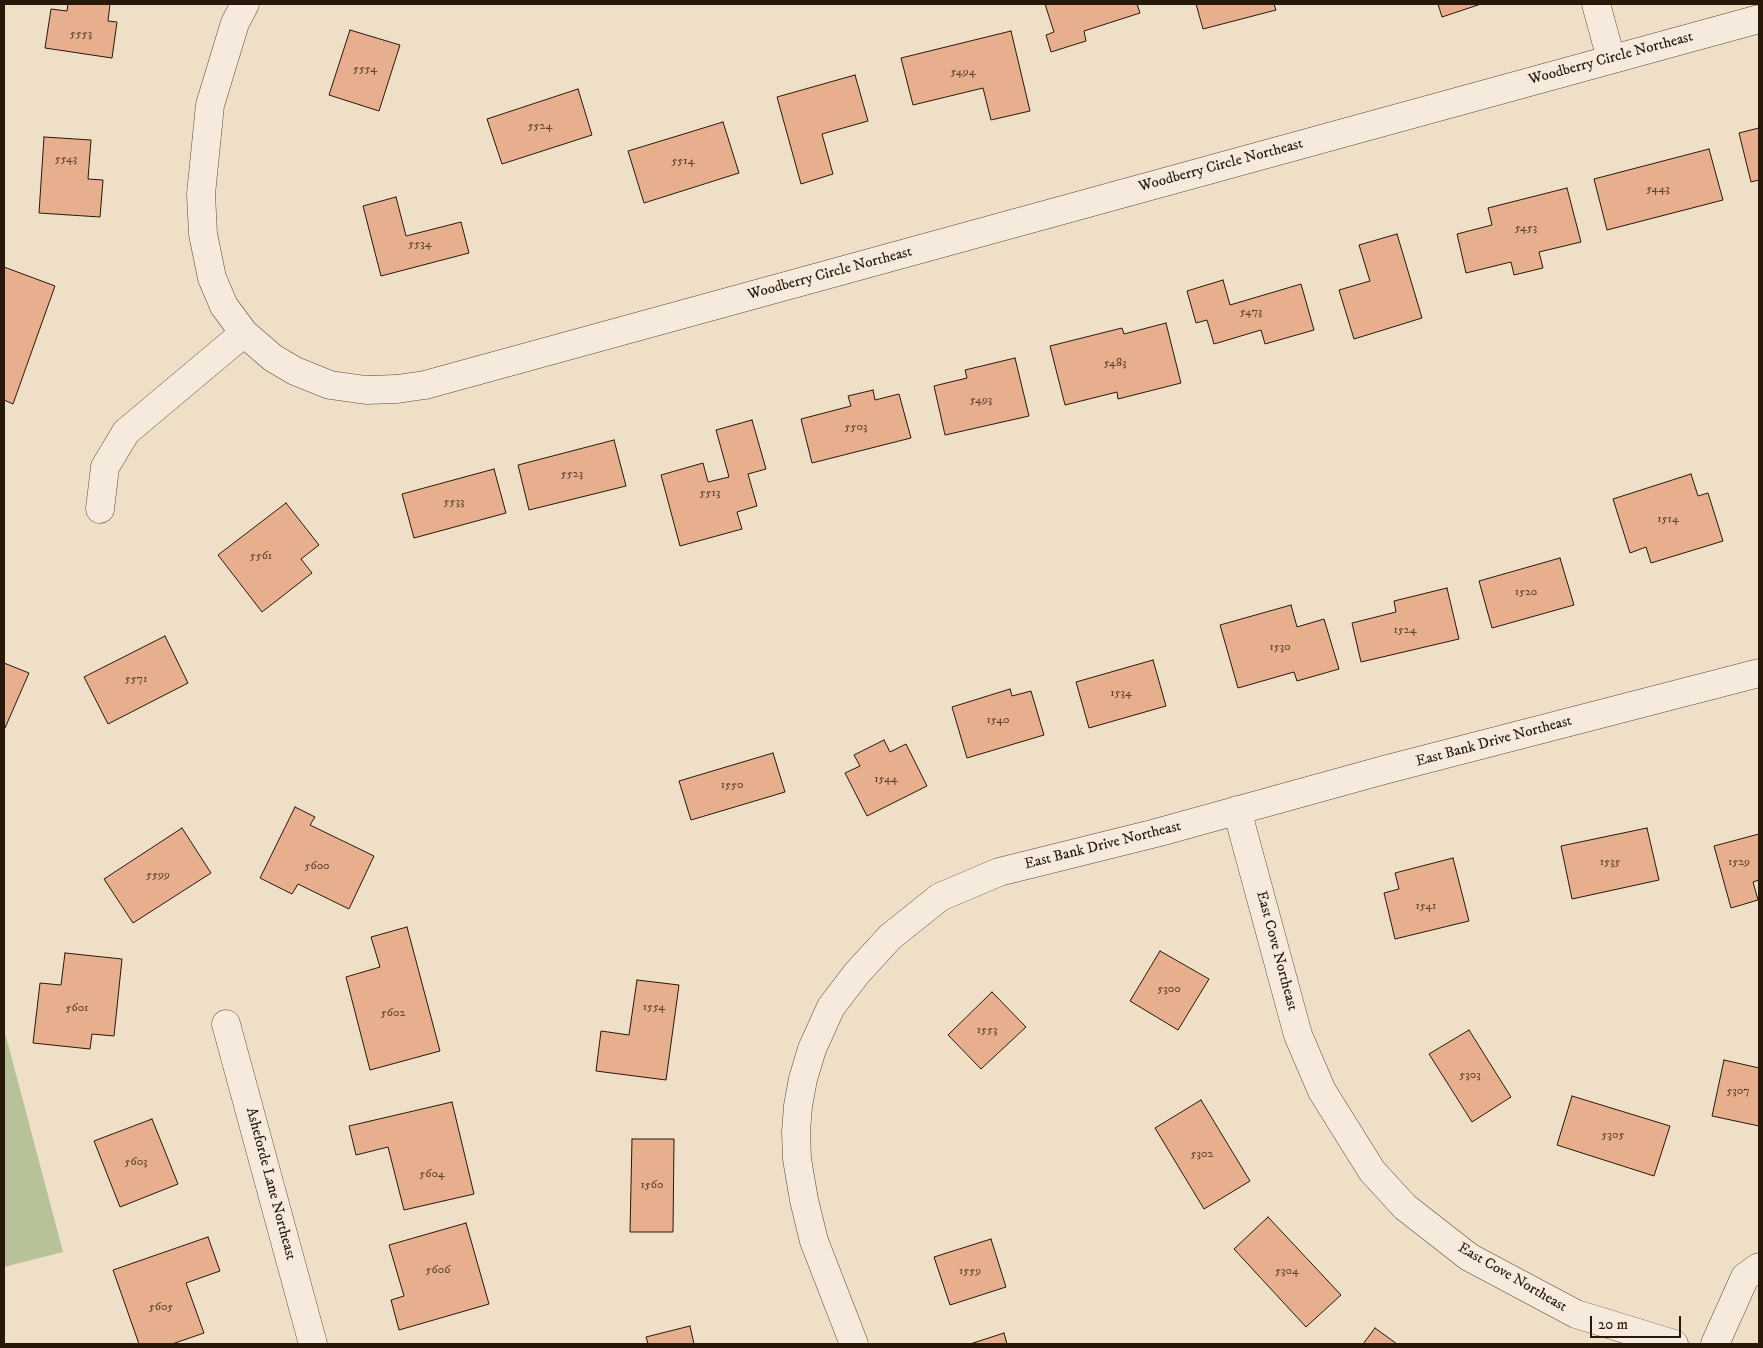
<!DOCTYPE html>
<html>
<head>
<meta charset="utf-8">
<style>
	body { margin:0 }
	#map { position:relative; width:1763px; height:1348px; overflow:hidden; background:#f0dfc7; font-family:"IM FELL DW Pica",serif }
	canvas { display:block }
	.frame { position:absolute; inset:0; border:5px solid #261909; pointer-events:none }
	.scale { position:absolute; left:1590px; top:1316px; width:91px; height:22px; box-sizing:border-box; border:2px solid #261909; border-top:0; padding-left:6px; font-size:15px; line-height:18px; white-space:nowrap; color:#261909; -webkit-text-stroke:4px #f5eadb; paint-order:stroke }
</style>
</head>
<body>
<div id="map">
<canvas width="1763" height="1348"></canvas>
<div class="frame"></div>
<div class="scale">20 m</div>
</div>
<script>
const g = document.querySelector('canvas').getContext('2d');
g.lineJoin = 'round';
function fillPath(path, color) {
  g.fillStyle = color;
  g.fill(path, 'evenodd');
}
function shape(rows) {
  const path = new Path2D();
  for (const r of rows) {
    path.moveTo(r[0], r[1]);
    for (let i = 2; i < r.length; i += 2) path.lineTo(r[i], r[i + 1]);
  }
  return path;
}
function strokePath(path, color, width, dash) {
  g.strokeStyle = color;
  g.lineWidth = width;
  g.lineCap = dash ? 'butt' : 'round';
  g.setLineDash(dash || []);
  g.stroke(path);
}
function write(font, color, halo, rows, align = 'center') {
  g.font = font + ' "IM FELL DW Pica",serif';
  g.lineWidth = 4.5;
  g.setLineDash([]);
  g.textBaseline = 'middle';
  g.strokeStyle = halo;
  g.fillStyle = color;
  for (const [text, x, y, turn = 0] of rows) {
    g.save();
    g.translate(x, y);
    g.rotate((+turn || 0) * Math.PI / 180);
    g.textAlign = isNaN(turn) ? turn : align;
    if (halo) g.strokeText(text, 0, 0);
    g.fillText(text, 0, 0);
    g.restore();
  }
}
fillPath(shape([
	[4,1029,63,1252,4,1267]
]), '#b7c298');
const building = shape([
	[68,4,110,4,108,21,117,22,112,58,45,48,51,9,67,11,68,4],
	[1045,4,1137,4,1140,13,1084,31,1086,41,1051,52,1046,35,1054,32,1045,4],
	[1196,4,1274,4,1276,10,1203,29,1196,4],
	[1438,4,1481,4,1442,17,1438,4],
	[350,30,400,45,379,111,329,95,350,30],
	[1011,31,1030,111,991,120,983,88,913,105,901,58,1011,31],
	[855,75,868,121,822,134,833,174,801,184,777,97,855,75],
	[578,89,592,135,502,164,487,119,578,89],
	[723,122,739,173,644,203,628,151,723,122],
	[1759,128,1759,180,1751,182,1739,133,1759,128],
	[44,137,91,140,88,179,103,180,100,217,39,213,44,137],
	[1709,149,1723,200,1607,230,1594,179,1709,149],
	[1567,188,1581,242,1539,252,1543,268,1514,275,1511,262,1466,273,1457,234,1492,225,1488,208,1567,188],
	[396,197,406,236,461,222,469,253,381,276,363,206,396,197],
	[1397,234,1422,318,1354,339,1339,290,1370,281,1359,245,1397,234],
	[4,267,55,286,13,404,4,400,4,267],
	[1223,280,1230,305,1301,284,1314,330,1265,344,1261,330,1214,344,1207,320,1196,323,1187,291,1223,280],
	[1166,323,1181,383,1118,399,1117,392,1065,405,1050,346,1122,328,1124,334,1166,323],
	[1015,358,1029,416,945,435,934,386,967,378,965,370,1015,358],
	[873,390,875,400,899,394,911,438,812,463,801,419,851,406,848,396,873,390],
	[752,420,766,469,748,474,757,506,737,512,742,529,680,546,661,475,703,463,708,482,729,477,716,430,752,420],
	[614,440,626,486,529,510,518,465,614,440],
	[494,469,506,513,414,538,402,494,494,469],
	[1691,474,1698,496,1708,493,1723,541,1651,563,1646,547,1630,553,1613,499,1691,474],
	[286,503,319,545,301,559,312,573,262,612,218,555,286,503],
	[1560,558,1574,605,1492,628,1479,581,1560,558],
	[1447,588,1459,639,1361,662,1352,623,1396,612,1394,601,1447,588],
	[1291,605,1297,627,1324,619,1339,669,1297,681,1294,672,1238,688,1220,625,1291,605],
	[165,636,188,683,108,724,84,677,165,636],
	[1153,660,1166,706,1089,728,1076,682,1153,660],
	[4,663,29,673,5,728,4,728,4,663],
	[1010,689,1012,696,1031,691,1044,735,967,758,952,707,1010,689],
	[884,740,890,752,906,744,927,786,867,816,845,773,860,766,854,755,884,740],
	[773,753,785,792,691,820,679,781,773,753],
	[295,807,315,817,310,825,374,856,349,909,298,884,292,894,260,878,295,807],
	[182,828,211,873,133,923,104,879,182,828],
	[1647,828,1659,880,1572,899,1561,846,1647,828],
	[1759,834,1759,880,1753,882,1758,900,1731,908,1714,846,1759,834],
	[1453,858,1469,921,1395,939,1384,893,1399,889,1395,873,1453,858],
	[407,927,440,1051,370,1070,346,977,380,967,371,937,407,927],
	[1160,951,1209,979,1178,1030,1130,1001,1160,951],
	[65,953,122,959,114,1036,92,1034,90,1049,33,1043,40,983,61,985,65,953],
	[637,980,679,985,666,1080,596,1071,601,1031,629,1035,637,980],
	[992,992,1026,1027,981,1069,948,1035,992,992],
	[1469,1030,1511,1097,1472,1122,1429,1054,1469,1030],
	[1724,1060,1759,1068,1759,1126,1712,1116,1724,1060],
	[1572,1096,1670,1126,1654,1176,1557,1145,1572,1096],
	[1201,1100,1250,1181,1204,1209,1155,1128,1201,1100],
	[452,1102,474,1194,404,1210,388,1147,356,1155,349,1126,452,1102],
	[152,1119,178,1184,120,1207,94,1141,152,1119],
	[632,1139,674,1139,673,1232,630,1232,632,1139],
	[1268,1217,1341,1295,1306,1327,1234,1249,1268,1217],
	[466,1223,489,1304,399,1330,391,1300,404,1296,389,1245,466,1223],
	[208,1237,220,1271,186,1283,204,1333,172,1344,139,1344,113,1270,208,1237],
	[991,1239,1006,1287,950,1305,934,1257,991,1239],
	[690,1326,694,1344,648,1344,646,1337,690,1326],
	[1375,1328,1397,1344,1363,1344,1375,1328],
	[1004,1333,1007,1344,970,1344,1004,1333]
]);
fillPath(building, '#e7af8e');
strokePath(building, '#261909', 1);
const street = shape([
	[245,4,235,23,210,105,201,194,203,234,212,278,224,306,244,333,273,358,295,371,330,385,366,390,397,389,425,385,1759,19],
	[1596,4,1611,59],
	[100,509,105,467,126,432,244,333],
	[1237,810,1298,1035,1322,1091,1372,1171,1405,1207,1469,1257,1576,1314,1674,1344],
	[226,1024,313,1344],
	[854,1344,814,1241,804,1200,797,1159,796,1132,798,1106,803,1079,812,1049,831,1007,857,973,890,937,940,897,999,872,1156,833,1384,770,1759,673],
	[1715,1344,1745,1277,1759,1267]
]);
strokePath(street, '#584a38', 29);
strokePath(street, '#f5eadb', 28);
write('12px', '#563e2a', null, [
	["5553",81,35],
	["5554",365,70],
	["5494",963,73],
	["5524",540,127],
	["5543",66,160],
	["5514",683,162],
	["5443",1658,190],
	["5453",1526,229],
	["5534",420,245],
	["5473",1251,313],
	["5483",1115,364],
	["5493",981,401],
	["5503",856,428],
	["5523",572,475],
	["5513",710,494],
	["5533",454,503],
	["1514",1668,520],
	["5561",261,557],
	["1520",1526,593],
	["1524",1405,631],
	["1530",1280,648],
	["5571",136,680],
	["1534",1121,694],
	["1540",998,721],
	["1544",886,780],
	["1550",732,786],
	["1535",1610,863],
	["1529",1739,863],
	["5600",317,867],
	["5599",158,876],
	["1541",1426,907],
	["5300",1169,990],
	["1554",654,1008],
	["5601",77,1009],
	["5602",393,1014],
	["1553",987,1031],
	["5303",1470,1076],
	["5307",1738,1092],
	["5305",1613,1136],
	["5302",1202,1155],
	["5603",136,1163],
	["5604",432,1175],
	["1560",652,1186],
	["5606",438,1271],
	["1559",970,1272],
	["5304",1287,1272],
	["5605",161,1308]
]);
write('15px', '#261909', '#f5eadb', [
	["Woodberry Circle Northeast",1611,59,-15],
	["Woodberry Circle Northeast",1221,166,-15],
	["Woodberry Circle Northeast",830,274,-15],
	["East Bank Drive Northeast",1494,742,-15],
	["East Bank Drive Northeast",1103,846,-14],
	["East Cove Northeast",1276,951,75],
	["Asheforde Lane Northeast",270,1184,75],
	["East Cove Northeast",1512,1278,30]
]);
</script>
</body>
</html>
